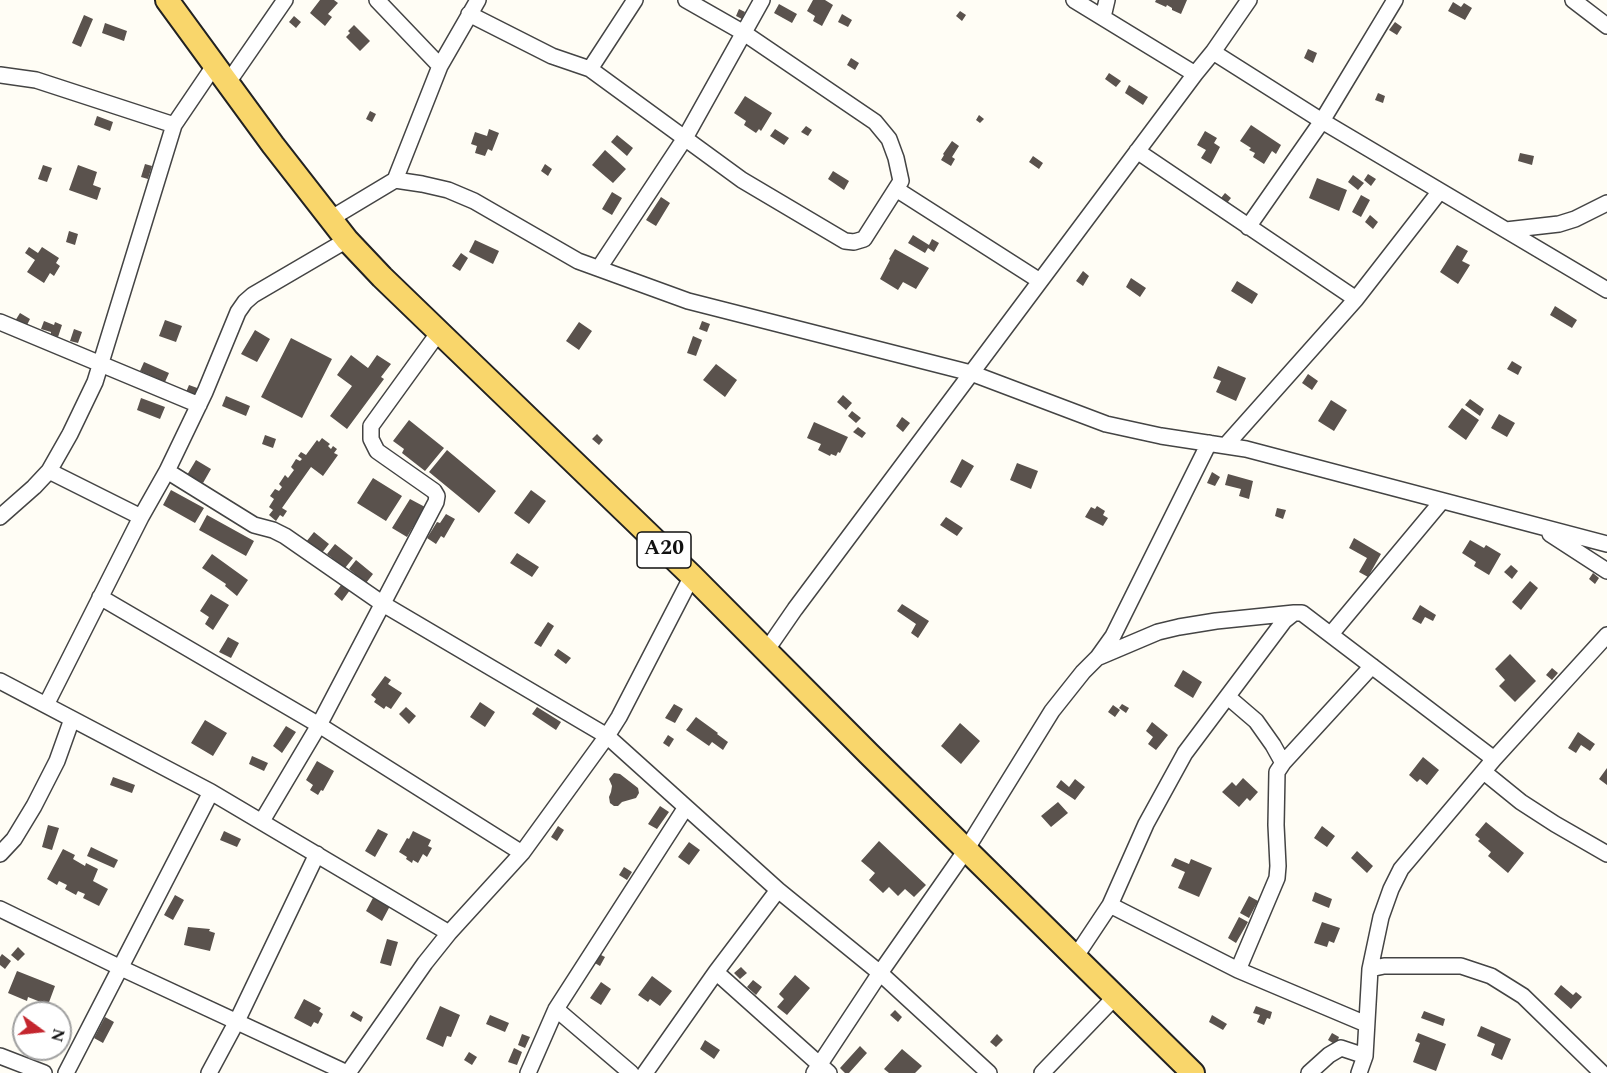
<!DOCTYPE html>
<html>
<head>
<meta charset="utf-8">
<style>
	body { margin:0 }
	#map { position:relative; width:1607px; height:1073px; overflow:hidden; background:#fffdf5; font-family:Spectral,serif }
	canvas { display:block }
	.north { position:absolute; left:12px; top:1001px; width:60px; height:60px; box-sizing:border-box; background:#fff; border:2px solid #a0a0a0; border-radius:50%; rotate:105deg; font-size:16px; font-weight:700; line-height:24px; text-align:center; color:#111 }
	.north::after { content:''; display:block; margin:auto; width:21px; height:27px; background:#c4262e; clip-path:polygon(50% 0,100% 100%,50% 72%,0 100%) }
</style>
</head>
<body>
<div id="map">
<canvas width="1607" height="1073"></canvas>
<div class="north">N</div>
</div>
<script>
const g = document.querySelector('canvas').getContext('2d');
g.lineJoin = 'round';
function fillPath(path, color) {
  g.fillStyle = color;
  g.fill(path, 'evenodd');
}
function shape(rows) {
  const path = new Path2D();
  for (const r of rows) {
    path.moveTo(r[0], r[1]);
    for (let i = 2; i < r.length; i += 2) path.lineTo(r[i], r[i + 1]);
  }
  return path;
}
function strokePath(path, color, width, dash) {
  g.strokeStyle = color;
  g.lineWidth = width;
  g.lineCap = dash ? 'butt' : 'round';
  g.setLineDash(dash || []);
  g.stroke(path);
}
function write(font, color, halo, rows, align = 'center') {
  g.font = font + ' Spectral,serif';
  g.lineWidth = 6;
  g.setLineDash([]);
  g.textBaseline = 'middle';
  g.strokeStyle = halo;
  g.fillStyle = color;
  for (const [text, x, y, turn = 0] of rows) {
    g.save();
    g.translate(x, y);
    g.rotate((+turn || 0) * Math.PI / 180);
    g.textAlign = isNaN(turn) ? turn : align;
    if (halo) g.strokeText(text, 0, 0);
    g.fillText(text, 0, 0);
    g.restore();
  }
}
fillPath(shape([
	[320,0,334,0,338,3,328,14,332,17,325,26,310,13],
	[813,0,825,0,833,5,822,26,813,21,815,16,807,11],
	[1156,0,1187,0,1181,14,1172,10,1172,8,1167,5,1166,7,1155,2],
	[1453,2,1461,7,1464,3,1472,8,1465,20,1448,11],
	[779,4,797,14,792,23,774,13],
	[739,9,745,12,742,19,736,16],
	[960,11,966,15,962,21,956,16],
	[842,14,852,20,848,27,838,22],
	[84,15,93,19,81,47,72,43],
	[294,16,301,22,296,28,289,22],
	[1395,22,1402,27,1397,35,1389,30],
	[105,23,127,31,124,41,102,33],
	[354,25,370,41,360,51,346,37,350,33,348,31],
	[1308,49,1317,53,1313,63,1304,58],
	[851,58,859,63,855,70,847,65],
	[1109,73,1121,81,1116,87,1105,79],
	[1129,85,1148,97,1143,105,1125,93],
	[1378,93,1385,96,1383,103,1375,100],
	[745,96,772,113,761,131,759,129,756,133,744,125,746,121,734,113],
	[370,111,376,114,372,122,366,119],
	[979,115,984,119,980,123,976,120],
	[97,116,113,122,110,131,94,125],
	[1251,125,1281,145,1276,154,1272,151,1264,164,1253,157,1255,153,1249,150,1251,148,1240,141],
	[806,126,812,130,808,136,801,132],
	[489,129,499,133,492,151,488,149,485,156,475,153,477,146,471,144,475,132,487,136],
	[775,129,789,138,784,145,770,136],
	[1205,131,1217,138,1214,143,1220,147,1211,164,1201,158,1206,150,1197,145],
	[617,135,633,148,627,156,611,142],
	[952,141,959,146,952,157,955,159,951,166,941,160,944,155,943,154],
	[605,150,626,169,613,183,592,165],
	[1520,153,1534,156,1532,165,1518,161],
	[1033,156,1043,163,1039,169,1029,162],
	[145,164,152,166,148,179,141,177],
	[545,164,552,169,548,176,541,171],
	[43,165,52,168,47,182,38,179],
	[78,165,97,172,93,185,101,188,97,200,69,190],
	[833,171,849,181,844,190,828,179],
	[1368,174,1376,179,1371,186,1364,180],
	[1353,175,1364,183,1358,190,1348,182],
	[1317,178,1347,190,1339,211,1309,198],
	[612,192,622,198,612,215,602,209],
	[1225,193,1231,198,1227,203,1221,198],
	[1361,195,1370,200,1361,217,1352,212],
	[661,197,670,203,656,226,646,220],
	[1370,215,1378,222,1373,229,1365,222],
	[69,231,78,234,75,245,66,242],
	[913,235,929,245,932,239,939,243,934,252,928,248,925,253,908,243],
	[475,240,499,251,493,264,469,252],
	[1457,245,1468,251,1462,261,1470,265,1458,284,1440,272],
	[29,247,38,253,42,247,59,258,56,263,60,266,54,276,50,273,44,283,27,272,35,260,25,253],
	[895,249,929,268,916,289,903,282,898,290,880,279,890,260,889,259],
	[461,253,468,258,460,271,452,266],
	[1083,271,1089,276,1083,286,1076,281],
	[1131,278,1146,288,1140,297,1126,287],
	[1237,281,1258,294,1252,304,1231,291],
	[1555,306,1577,320,1572,328,1550,315],
	[20,313,30,319,26,327,15,321],
	[165,320,182,326,176,342,159,336],
	[44,321,54,325,55,322,62,325,58,337,51,334,51,332,41,329],
	[702,321,710,324,707,332,699,329],
	[579,322,592,331,579,350,566,341],
	[74,329,82,332,78,343,70,341],
	[255,330,270,339,257,362,241,354],
	[693,336,702,340,696,356,687,353],
	[291,338,332,359,302,418,261,397],
	[351,355,368,368,377,355,391,364,381,377,384,379,347,429,330,416,352,386,337,375],
	[1512,361,1522,367,1518,375,1507,369],
	[144,362,169,373,165,382,140,371],
	[716,364,737,380,725,397,703,380],
	[1218,366,1246,378,1236,401,1216,392,1221,381,1213,378],
	[1308,374,1318,381,1312,390,1302,383],
	[189,385,200,389,197,396,186,392],
	[843,395,852,403,846,410,837,402],
	[226,396,250,406,246,416,222,406],
	[141,398,165,407,160,419,137,410],
	[1470,399,1484,409,1480,416,1465,405],
	[1331,400,1347,410,1334,431,1318,421],
	[1462,408,1479,420,1466,440,1448,427],
	[852,411,861,418,856,423,848,416],
	[1499,414,1515,423,1507,437,1491,428],
	[902,417,910,423,903,432,896,426],
	[409,420,444,448,425,471,402,453,404,449,393,441],
	[814,422,848,437,840,453,838,452,836,456,831,454,830,456,818,450,821,444,807,438],
	[858,427,866,433,862,438,853,432],
	[597,434,603,440,599,445,592,439],
	[265,435,276,439,273,448,262,444],
	[322,438,330,444,328,446,331,449,333,446,337,449,334,453,338,455,323,476,311,467,282,508,287,511,283,517,280,515,276,521,269,515,273,510,269,507,274,499,270,496,275,489,279,491,282,487,279,484,285,475,288,478,294,470,291,467,296,459,300,461,302,459,298,456,301,452,306,455,317,440,319,442],
	[447,450,496,491,479,513,429,472],
	[962,459,974,466,961,488,950,482],
	[196,460,211,469,203,483,187,475],
	[1017,463,1038,471,1031,489,1010,480],
	[1212,472,1220,477,1215,486,1207,483],
	[1228,474,1253,481,1249,499,1239,496,1241,489,1225,485],
	[373,478,402,496,386,521,357,503],
	[171,490,204,508,195,523,163,505],
	[531,490,546,501,529,524,514,513],
	[410,499,425,507,407,537,392,528],
	[1097,506,1105,511,1103,515,1108,518,1103,526,1085,517,1091,507,1095,509],
	[1277,508,1286,510,1283,519,1275,516],
	[446,514,455,519,444,538,441,536,436,544,427,538,437,522,440,523],
	[207,515,254,541,246,556,199,530],
	[946,517,963,528,957,536,940,525],
	[314,532,329,544,321,554,306,542],
	[1354,538,1381,554,1368,577,1359,572,1367,558,1349,548],
	[1470,540,1484,548,1486,545,1501,554,1489,575,1474,566,1476,562,1462,553],
	[335,544,353,558,345,568,327,554],
	[517,553,539,567,532,577,510,563],
	[212,554,248,580,237,596,225,586,226,584,202,568],
	[356,560,373,574,366,583,349,569],
	[1511,565,1518,571,1512,579,1504,572],
	[1593,573,1599,578,1595,584,1589,579],
	[1530,581,1538,588,1521,610,1512,602],
	[342,584,350,590,342,601,334,594],
	[211,594,229,605,213,630,205,624,209,617,200,611],
	[902,604,929,621,918,638,911,633,916,624,897,611],
	[1420,605,1436,615,1433,621,1425,617,1421,624,1412,619],
	[548,622,554,626,541,647,534,643],
	[228,637,239,643,231,658,219,652],
	[558,649,571,658,566,664,554,655],
	[1510,654,1536,681,1515,702,1499,686,1505,680,1495,669],
	[1552,668,1558,673,1552,680,1546,675],
	[1183,670,1202,682,1193,698,1174,686],
	[385,676,391,680,388,684,402,693,391,709,386,706,384,709,374,702,376,699,371,695],
	[480,702,495,712,485,727,470,717],
	[674,704,683,709,675,723,665,718],
	[1122,704,1129,708,1126,713,1119,708],
	[1113,705,1120,710,1115,717,1108,712],
	[406,707,416,716,409,724,399,714],
	[537,707,561,722,556,730,532,714],
	[696,717,718,733,717,734,728,742,723,750,712,742,709,746,686,730],
	[205,720,227,733,213,756,191,743],
	[1152,722,1168,735,1156,750,1148,744,1153,737,1146,731],
	[960,723,980,741,961,764,941,746],
	[286,726,296,732,282,753,273,746],
	[1578,732,1595,744,1590,751,1581,745,1576,753,1568,748],
	[668,735,674,739,669,747,663,743],
	[252,756,268,763,264,771,249,764],
	[1423,757,1439,770,1427,785,1420,779,1417,782,1409,775],
	[317,761,334,771,323,791,321,790,318,795,310,790,313,785,306,780],
	[1607,768,1607,785,1599,779],
	[614,773,620,774,638,788,639,793,636,798,622,802,618,806,614,806,610,803,609,797,611,792,612,786,609,779],
	[113,777,135,785,132,793,110,785],
	[1243,778,1258,792,1250,801,1247,798,1239,807,1222,792,1232,782,1236,786],
	[1075,779,1085,787,1075,800,1056,787,1061,780,1069,787],
	[1058,802,1068,813,1051,827,1041,816],
	[660,806,669,812,657,829,648,824],
	[1486,822,1524,853,1508,873,1488,856,1491,852,1478,841,1480,839,1475,835],
	[48,825,59,828,52,850,42,847],
	[558,826,564,830,557,841,551,837],
	[1322,826,1335,836,1327,847,1314,838],
	[378,829,388,834,375,857,365,851],
	[224,831,241,839,237,847,220,840],
	[413,831,431,840,428,846,432,848,427,857,423,854,418,863,413,860,412,863,406,859,407,857,399,852,407,838,409,839],
	[879,841,926,885,914,897,905,889,898,896,889,887,883,893,869,880,875,873,861,861],
	[689,842,700,850,689,865,678,857],
	[91,847,118,860,114,868,87,856],
	[63,849,75,855,73,859,85,866,86,863,98,869,93,881,108,889,99,906,83,898,85,894,78,891,76,895,65,889,67,885,59,881,57,885,47,879],
	[1357,851,1373,866,1367,873,1351,858],
	[1175,858,1189,864,1191,859,1212,868,1199,897,1178,888,1185,872,1171,866],
	[624,867,632,872,627,880,619,875],
	[1315,892,1332,899,1329,908,1312,901],
	[175,895,184,900,173,920,164,915],
	[374,896,390,906,382,921,366,911],
	[1249,896,1258,901,1249,918,1240,913],
	[1239,917,1248,922,1236,943,1228,938],
	[1322,922,1340,928,1334,943,1329,941,1327,947,1314,943],
	[188,927,210,929,209,931,215,933,210,951,184,945],
	[387,939,398,942,391,966,380,963],
	[18,947,25,954,18,961,11,955],
	[597,953,605,957,600,966,593,962],
	[2,954,11,961,5,969,0,965,0,957],
	[741,967,747,973,740,979,734,973],
	[17,971,55,986,48,1005,28,997,27,1001,8,993],
	[795,975,810,988,787,1015,777,1007,784,999,779,994],
	[652,976,672,991,660,1006,650,999,648,1002,638,995],
	[753,980,762,987,756,995,747,987],
	[601,982,611,989,601,1005,590,998],
	[1561,985,1573,995,1576,992,1582,997,1571,1009,1554,994],
	[304,999,321,1008,319,1011,323,1014,318,1024,314,1022,311,1027,294,1018],
	[440,1006,460,1015,451,1037,447,1036,443,1047,426,1039],
	[1256,1006,1272,1012,1270,1019,1267,1018,1264,1025,1257,1022,1260,1015,1253,1013],
	[895,1010,902,1017,898,1022,890,1015],
	[353,1011,363,1017,361,1022,350,1016],
	[1424,1011,1445,1019,1443,1026,1421,1018],
	[490,1015,509,1023,505,1032,486,1024],
	[1212,1015,1227,1024,1223,1030,1209,1022],
	[105,1017,114,1022,103,1043,94,1038],
	[1481,1026,1511,1039,1502,1060,1491,1055,1495,1044,1477,1036],
	[1332,1033,1339,1037,1336,1045,1328,1040],
	[1418,1033,1446,1044,1436,1071,1413,1062,1420,1043,1415,1041],
	[522,1034,530,1037,525,1048,518,1045],
	[997,1034,1003,1040,996,1047,990,1042],
	[705,1040,720,1050,714,1059,700,1049],
	[860,1046,867,1053,849,1073,845,1073,840,1068],
	[514,1048,522,1052,517,1065,508,1062],
	[902,1049,922,1066,915,1073,889,1073,884,1069],
	[469,1052,477,1057,472,1065,464,1060]
]), '#5a524d');
const street = shape([
	[377,0,440,66],
	[1074,0,1195,74],
	[1573,0,1607,26],
	[469,14,552,56,590,69,635,0],
	[1103,17,1107,0],
	[1213,52,1322,121,1607,290],
	[590,69,742,180,845,241,854,242,864,239,901,181,896,158,889,139,875,122,744,33,686,0],
	[0,75,36,80,174,125],
	[227,84,285,0],
	[1137,151,1356,299],
	[395,180,440,66,478,0],
	[896,189,1040,281],
	[330,219,395,180,422,184,448,190,474,201,578,261,688,301,971,373,1106,424,1161,436,1246,449,1607,544],
	[1248,227,1322,121,1395,0],
	[1506,230,1559,224,1575,219,1607,203],
	[599,268,685,138,762,0],
	[0,322,199,405],
	[1226,445,1356,299,1440,191],
	[49,471,141,517],
	[167,471,254,525,273,530,285,536,383,604,607,736,778,890,880,973,989,1073],
	[0,517,34,487,49,471,70,434,95,382,174,125,214,66],
	[1550,534,1607,571],
	[100,597,319,725,522,853],
	[1331,634,1442,501],
	[766,651,795,609,1195,74,1213,52,1249,0],
	[1099,657,1158,632,1179,627,1216,621,1294,613,1302,613,1494,759],
	[0,681,211,792,449,933],
	[1228,697,1256,721,1273,745,1283,763],
	[46,705,141,517,167,471,205,392,238,312,245,302,253,295,347,240],
	[1484,772,1521,802,1555,824,1607,854],
	[262,821,319,725,436,502,437,496,434,491,377,451,371,439,371,426,439,332],
	[0,854,14,839,34,806,57,761,72,719],
	[1110,905,1238,970,1366,1024],
	[0,909,121,968,347,1073],
	[1076,956,1110,905,1146,824,1185,753,1284,621,1294,613],
	[1370,969,1384,966,1461,966,1491,976,1523,996,1602,1073],
	[1238,970,1277,878,1278,866,1276,825,1277,772,1283,763,1372,666],
	[716,972,829,1073],
	[556,1009,631,1073],
	[0,1056,44,1073],
	[66,1073,211,792],
	[209,1073,237,1021,317,854],
	[348,1073,425,963,449,933,522,853,607,736,619,717,692,576],
	[528,1073,556,1009,686,807],
	[645,1073,716,972,778,890],
	[814,1073,880,973,966,850,1052,711,1083,672,1098,657,1113,636,1209,443],
	[1042,1073,1116,996],
	[1309,1073,1329,1055,1341,1048,1365,1056,1370,969,1381,917,1391,889,1401,869,1494,759,1607,635],
	[1359,1073,1365,1056]
]);
const primary = shape([
	[167,0,273,145,347,240,382,277,692,576,869,754,1193,1073]
]);
strokePath(street, '#444', 18);
strokePath(primary, '#222', 26);
strokePath(street, '#fff', 15);
strokePath(primary, '#f9d66b', 22);
for (const [x, y, w] of [
	[664,550,54]
]) {
  const box = new Path2D();
  box.roundRect(x - w / 2, y - 18, w, 36, 4.5);
  g.fillStyle = '#fff';
  g.fill(box);
  strokePath(box, '#111', 1.5);
}
write('bold 21px', '#111', null, [
	["A20",664,550]
]);
</script>
</body>
</html>
